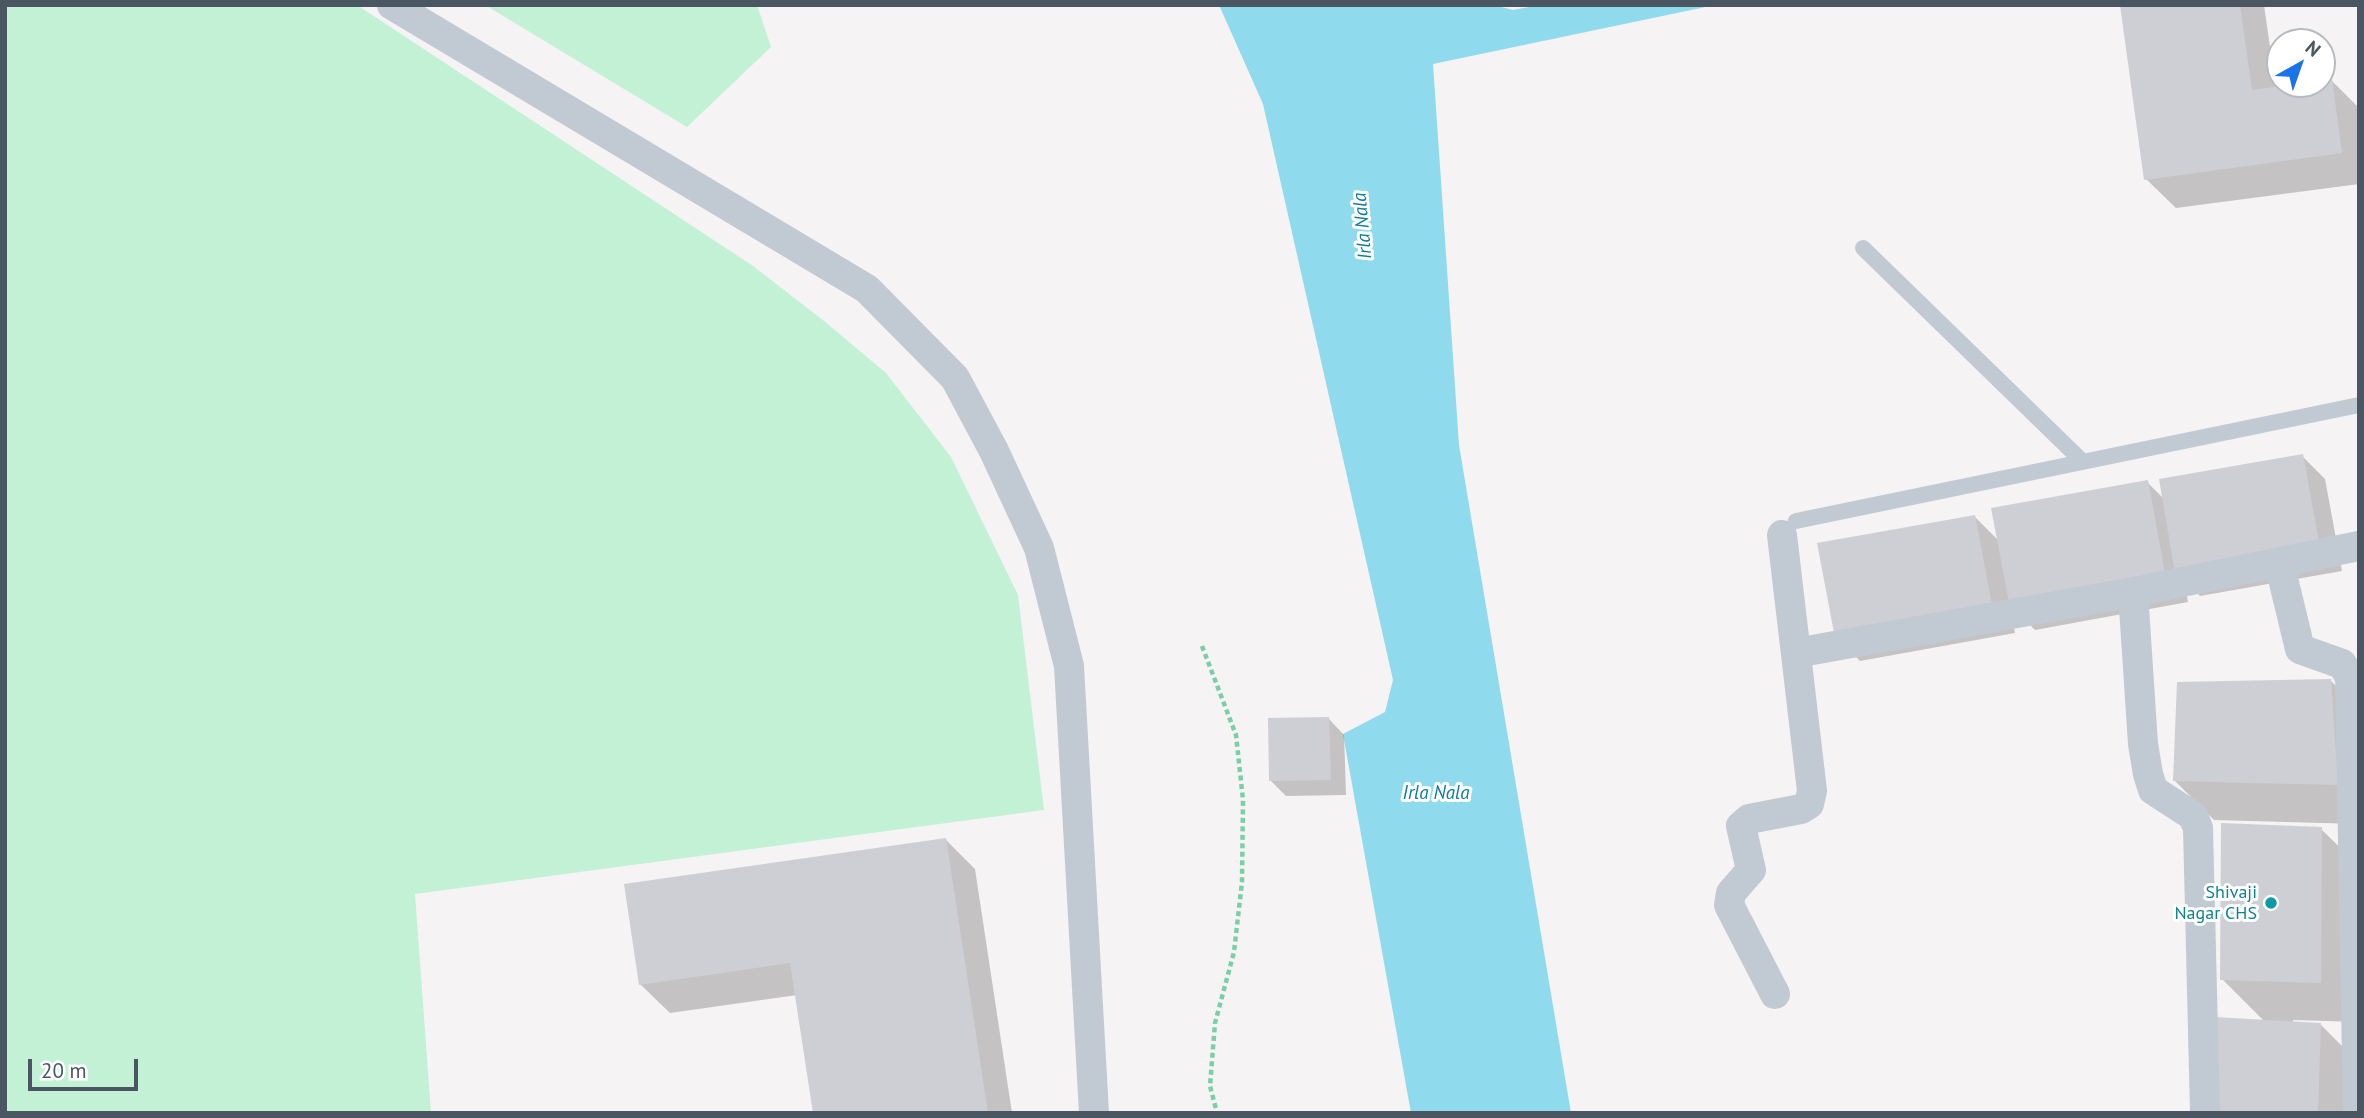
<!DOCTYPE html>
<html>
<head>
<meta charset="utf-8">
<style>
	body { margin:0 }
	#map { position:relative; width:2364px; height:1118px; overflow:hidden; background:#f5f3f3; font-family:"PT Sans",sans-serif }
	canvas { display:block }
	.frame { position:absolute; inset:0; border:7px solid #4a5661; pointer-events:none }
	.north { position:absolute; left:2266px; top:28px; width:70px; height:70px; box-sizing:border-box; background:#fff; border:2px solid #b7bbc0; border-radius:50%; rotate:40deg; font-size:19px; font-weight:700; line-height:28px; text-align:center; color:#4a5661 }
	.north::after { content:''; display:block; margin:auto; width:24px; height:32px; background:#1a73e8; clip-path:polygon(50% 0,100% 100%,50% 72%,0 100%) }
	.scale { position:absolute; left:28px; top:1059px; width:110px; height:32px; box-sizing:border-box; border:4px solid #4a5661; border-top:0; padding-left:9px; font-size:21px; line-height:24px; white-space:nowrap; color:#4a5661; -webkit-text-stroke:5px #fff; paint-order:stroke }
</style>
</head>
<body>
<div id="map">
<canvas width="2364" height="1118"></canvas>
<div class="frame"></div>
<div class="north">N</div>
<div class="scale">20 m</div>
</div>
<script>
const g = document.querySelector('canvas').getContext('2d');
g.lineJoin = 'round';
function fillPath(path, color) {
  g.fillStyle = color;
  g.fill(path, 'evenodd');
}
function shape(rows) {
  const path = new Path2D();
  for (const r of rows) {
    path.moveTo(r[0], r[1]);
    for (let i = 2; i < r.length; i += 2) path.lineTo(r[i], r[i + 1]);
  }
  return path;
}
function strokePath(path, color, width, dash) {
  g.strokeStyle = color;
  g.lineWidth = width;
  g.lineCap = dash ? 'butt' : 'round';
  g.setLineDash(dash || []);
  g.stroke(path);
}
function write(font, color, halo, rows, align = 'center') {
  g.font = font + ' "PT Sans",sans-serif';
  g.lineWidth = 6;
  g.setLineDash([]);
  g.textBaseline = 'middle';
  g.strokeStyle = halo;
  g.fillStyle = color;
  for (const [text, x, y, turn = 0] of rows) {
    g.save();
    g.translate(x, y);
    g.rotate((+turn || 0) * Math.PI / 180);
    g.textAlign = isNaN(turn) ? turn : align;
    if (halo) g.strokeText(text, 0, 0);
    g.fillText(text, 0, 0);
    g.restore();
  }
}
fillPath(shape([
	[5,5,357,5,753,266,824,321,886,373,951,457,1018,595,1044,810,415,894,431,1113,5,1113],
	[485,5,757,5,771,47,687,127]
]), '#c3f1d5');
fillPath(shape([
	[1219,5,1494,5,1513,10,1539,5,1715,5,1433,64,1459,445,1571,1113,1411,1113,1343,734,1385,712,1393,680,1263,104]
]), '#90daee');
fillPath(shape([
	[2121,5,2264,5,2276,89,2332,81,2359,108,2359,184,2176,208,2146,179],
	[2302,456,2325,479,2342,571,2200,596,2184,579,2188,602,2035,630,2010,605,2015,633,1860,661,1837,638,1975,517,1999,541,2147,482,2164,499],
	[2330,680,2359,709,2359,824,2214,820,2174,780],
	[1329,719,1344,735,1346,795,1286,796,1270,780],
	[2321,829,2359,866,2359,1022,2293,1020,2293,1023,2320,1024,2359,1063,2358,1113,2215,1113,2264,1021,2222,979],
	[946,840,975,869,1012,1113,815,1113,797,995,670,1013,640,984]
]), '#0003');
fillPath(shape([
	[2120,5,2240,5,2252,90,2297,84,2322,84,2322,81,2332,79,2342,153,2144,180],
	[2303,454,2320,548,2175,573,2159,479],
	[2148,480,2166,579,2010,608,1991,508],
	[1975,515,1993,610,1835,638,1817,543],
	[2331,679,2338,785,2173,781,2177,682],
	[1329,717,1331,780,1269,781,1268,718],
	[2221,823,2322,827,2321,983,2220,980],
	[946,838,988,1113,813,1113,790,963,639,985,624,884],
	[2214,1017,2321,1023,2318,1113,2213,1113]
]), '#cdcfd5');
strokePath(shape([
	[1202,646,1236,735,1243,800,1242,882,1234,952,1215,1023,1210,1086,1217,1113]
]), '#7ad0a6', 4.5, [5, 3.5]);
strokePath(shape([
	[1863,248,2083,462],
	[1796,521,2359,405]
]), '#c1cad2', 16);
strokePath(shape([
	[392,5,867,289,955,378,994,451,1039,548,1069,666,1094,1113],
	[2279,562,2300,649,2342,664,2350,677,2358,1113],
	[2133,592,2143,744,2148,774,2153,790,2193,816,2198,828,2205,1113],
	[1796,653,2133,592,2359,546],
	[1775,994,1729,905,1731,893,1751,870,1741,826,1749,819,1801,809,1809,804,1812,791,1782,535]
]), '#c1cad2', 30);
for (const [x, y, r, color] of [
	[2271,903,7,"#0f9aa8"]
]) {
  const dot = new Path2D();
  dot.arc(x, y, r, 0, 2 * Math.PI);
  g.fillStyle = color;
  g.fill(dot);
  strokePath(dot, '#fff', 2.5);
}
write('18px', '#0d838f', '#fff', [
	["Shivaji",2257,893],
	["Nagar CHS",2257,914]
], 'right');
write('italic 19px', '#0c7c9b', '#fff', [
	["Irla Nala",1363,226,-95],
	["Irla Nala",1436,794]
]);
</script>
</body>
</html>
